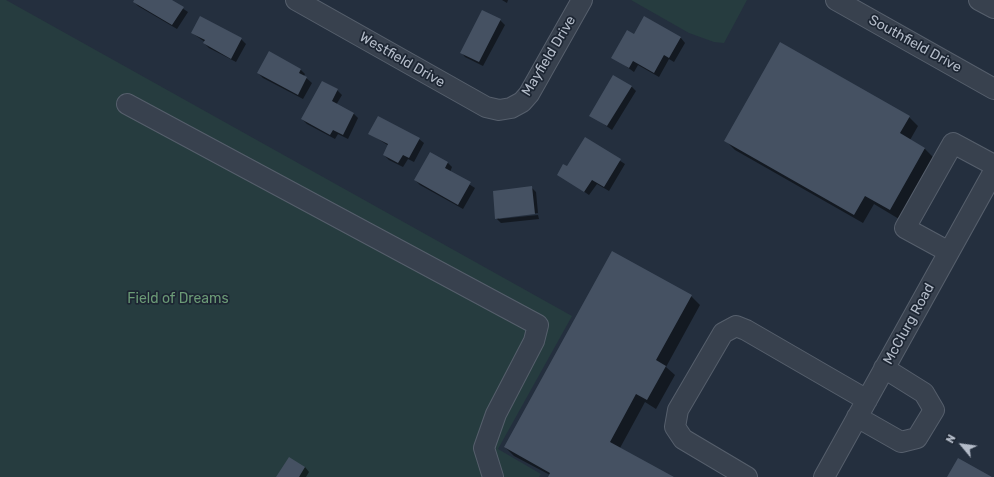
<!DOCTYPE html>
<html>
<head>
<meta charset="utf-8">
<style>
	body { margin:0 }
	#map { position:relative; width:994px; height:477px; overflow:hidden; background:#242f3e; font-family:Rubik,sans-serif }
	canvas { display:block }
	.north { position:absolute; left:942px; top:425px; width:40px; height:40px; -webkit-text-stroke:3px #1d2633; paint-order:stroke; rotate:299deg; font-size:11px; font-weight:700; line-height:16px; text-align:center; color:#b4bcc9 }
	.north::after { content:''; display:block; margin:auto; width:14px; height:18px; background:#b4bcc9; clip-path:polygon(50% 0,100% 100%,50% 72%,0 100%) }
</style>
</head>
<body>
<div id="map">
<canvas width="994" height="477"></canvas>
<div class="north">N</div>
</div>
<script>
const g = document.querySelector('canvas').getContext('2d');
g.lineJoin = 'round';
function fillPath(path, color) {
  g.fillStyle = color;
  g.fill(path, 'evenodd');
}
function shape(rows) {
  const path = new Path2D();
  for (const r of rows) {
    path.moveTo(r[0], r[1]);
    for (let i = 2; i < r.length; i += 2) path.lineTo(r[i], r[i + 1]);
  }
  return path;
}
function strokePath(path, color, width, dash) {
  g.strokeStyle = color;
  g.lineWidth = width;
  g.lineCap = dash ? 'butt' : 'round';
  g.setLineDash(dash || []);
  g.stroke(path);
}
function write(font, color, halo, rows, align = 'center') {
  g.font = font + ' Rubik,sans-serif';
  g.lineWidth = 3.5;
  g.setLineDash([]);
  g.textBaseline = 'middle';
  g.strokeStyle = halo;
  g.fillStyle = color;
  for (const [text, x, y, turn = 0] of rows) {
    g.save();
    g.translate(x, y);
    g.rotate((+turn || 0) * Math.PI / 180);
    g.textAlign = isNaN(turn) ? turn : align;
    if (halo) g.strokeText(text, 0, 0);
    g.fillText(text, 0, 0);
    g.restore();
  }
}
fillPath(shape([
	[0,0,6,0,572,316,498,449,541,474,539,477,0,477],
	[631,0,747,0,724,43,714,42,689,33]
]), '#263c3f');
fillPath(shape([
	[135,0,170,0,188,12,177,29,138,6,134,2],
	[502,0,508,0,507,3],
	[645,17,681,38,685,43,674,62,669,59,659,77,638,65,634,72,613,57,634,36],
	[500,20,505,25,483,66,465,57,461,52],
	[192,33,241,39,246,44,236,62,209,48,204,43,205,42],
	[300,69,305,74,304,76,312,83,303,99,263,78,258,73],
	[631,86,636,91,612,130,591,115],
	[337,90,342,95,336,105,354,114,358,118,348,139,338,134,335,139,307,124,302,119],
	[909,117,918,126,910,140,925,149,934,158,899,219,874,204,863,223,735,150,726,141],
	[369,133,419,139,424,143,414,162,408,159,403,167,389,160,384,155,389,146],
	[585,138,625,164,609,191,597,184,589,195,558,174,567,168],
	[448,163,452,167,450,172,475,188,463,209,420,185,415,180],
	[531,187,536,192,538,213,499,217,499,219,538,215,539,219,501,223,496,218],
	[691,296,700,305,666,367,675,375,656,409,645,402,620,448,672,477,549,477,550,475,514,456,505,447],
	[305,467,309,472,306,477,278,477]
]), '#0007');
fillPath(shape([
	[134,0,172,0,184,7,172,25,133,2],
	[482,10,501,19,479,62,460,53],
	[200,16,242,38,231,59,203,43,205,40,191,33],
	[644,16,681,37,669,58,664,55,654,73,633,61,629,68,611,58,627,30,634,34],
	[780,42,910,116,900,133,925,148,890,210,865,196,854,215,724,141],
	[269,51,301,69,299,73,307,77,298,95,257,73],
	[613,75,632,86,607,126,589,116],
	[322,81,338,89,332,101,354,113,343,135,333,130,330,135,301,119],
	[378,116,420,138,409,158,403,155,398,163,383,155,388,144,368,134],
	[585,137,621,159,604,187,592,180,584,192,557,175,563,164,567,166],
	[430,152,448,162,445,168,471,182,458,205,414,180],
	[532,186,535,214,495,219,493,191],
	[612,251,692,295,656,360,666,366,647,400,636,394,610,442,674,477,548,477,550,473,504,447],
	[289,457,305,467,299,477,276,477],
	[958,458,992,477,947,477]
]), '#455162');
const minor = shape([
	[296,0,486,107,499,110,511,108,522,102,529,94,582,0],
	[836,0,994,89],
	[979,0,994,8],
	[127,104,538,325,534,341,496,414,484,448,493,477],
	[949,252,905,228,953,143,994,165],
	[857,417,901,442,917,438,934,410,924,393,884,368],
	[747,477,683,439,675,427,678,410,723,333,736,326,746,330,867,400],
	[824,477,994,171]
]);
strokePath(minor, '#565f6c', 22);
strokePath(minor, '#38414e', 20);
write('14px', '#b4bcc9', '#1d2633', [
	["Southfield Drive",915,44,29],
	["Mayfield Drive",549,56,-59],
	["Westfield Drive",402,60,30],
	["McClurg Road",909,324,-61]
]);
write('14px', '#6b9a76', '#1d2633', [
	["Field of Dreams",178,299]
]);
</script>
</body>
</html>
